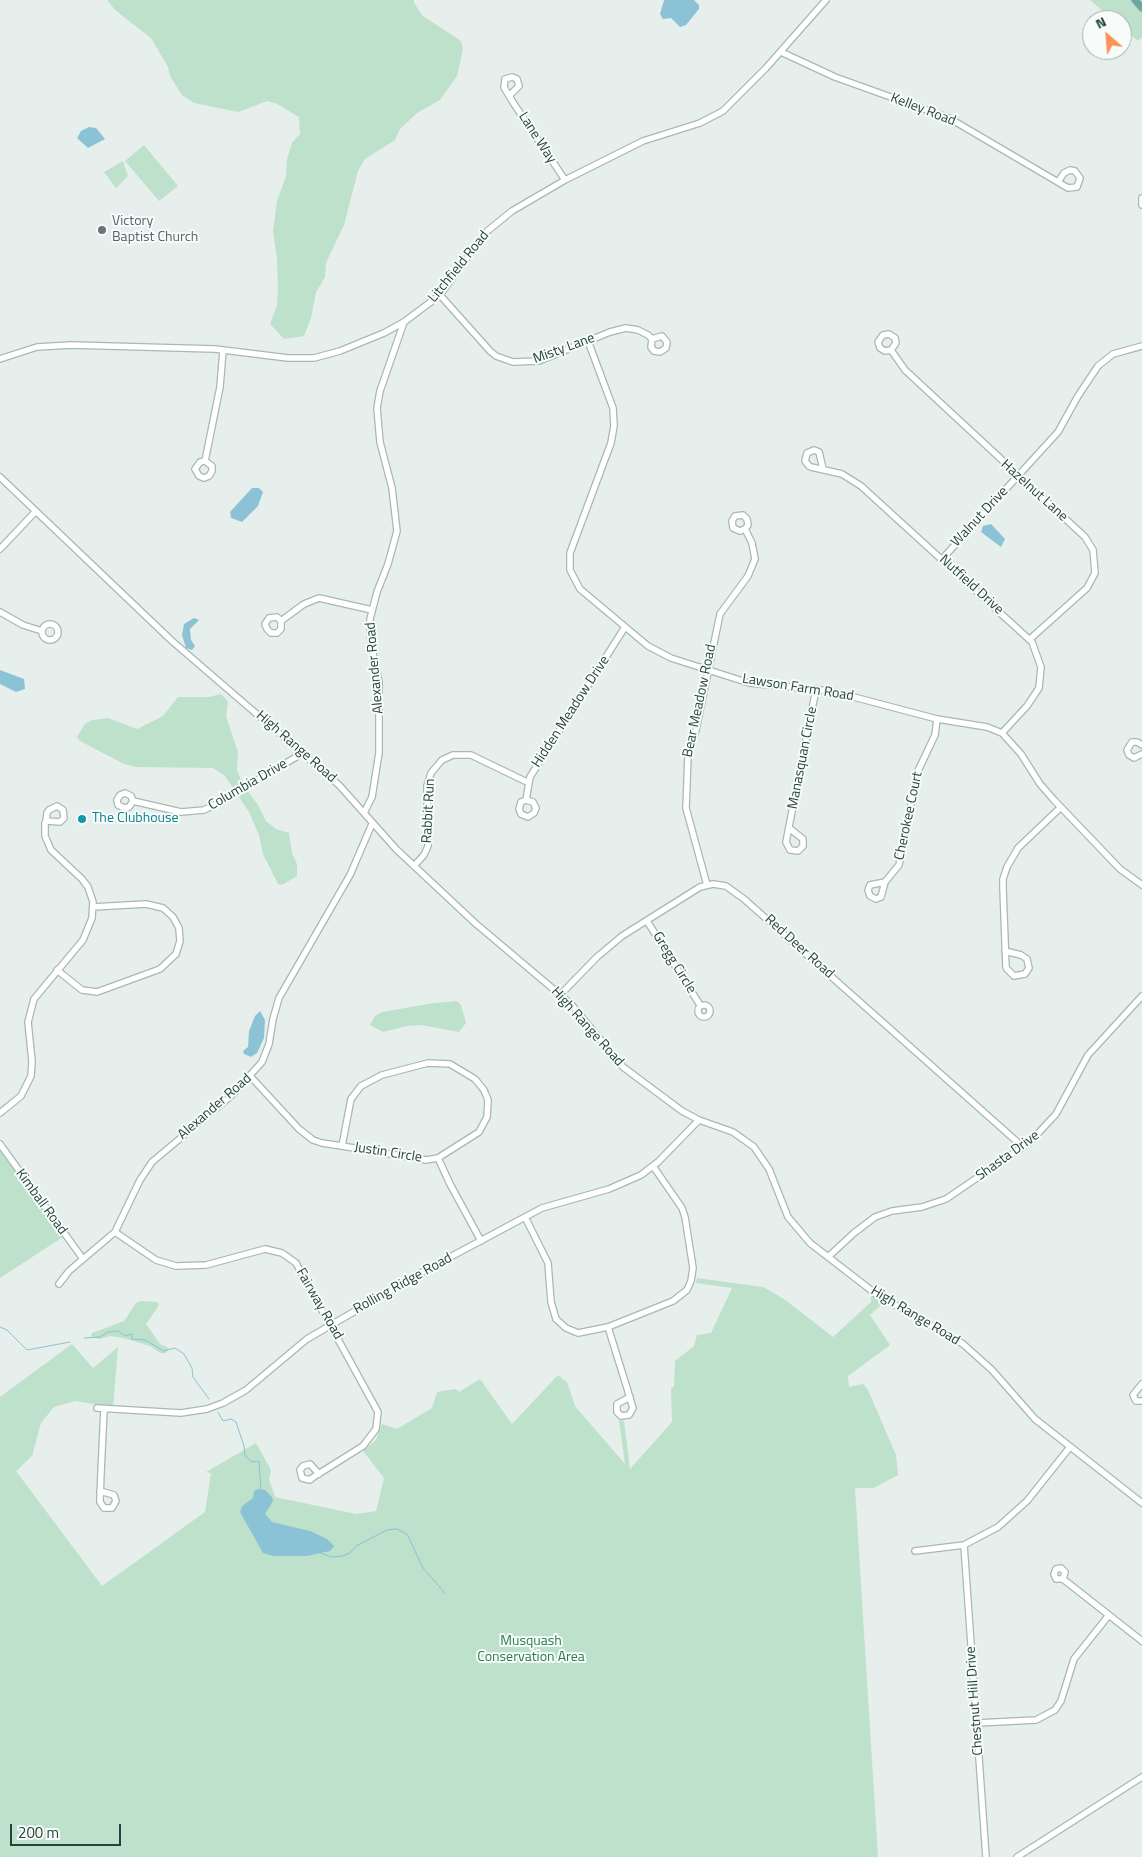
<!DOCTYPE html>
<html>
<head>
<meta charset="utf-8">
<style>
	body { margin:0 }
	#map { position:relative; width:1142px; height:1857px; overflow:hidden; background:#e6efec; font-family:"Titillium Web",sans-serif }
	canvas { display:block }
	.north { position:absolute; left:1082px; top:10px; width:50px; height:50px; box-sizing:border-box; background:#f7fbf9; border:1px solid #a2b1ae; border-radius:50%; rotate:333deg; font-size:14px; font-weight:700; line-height:20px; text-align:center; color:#23433e }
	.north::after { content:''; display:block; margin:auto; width:18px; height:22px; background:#f9935a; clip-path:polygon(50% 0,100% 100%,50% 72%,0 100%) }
	.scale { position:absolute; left:10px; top:1824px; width:111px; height:22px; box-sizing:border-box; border:2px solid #23433e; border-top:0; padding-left:6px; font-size:15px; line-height:18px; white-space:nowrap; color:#23433e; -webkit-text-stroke:4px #f7fbf9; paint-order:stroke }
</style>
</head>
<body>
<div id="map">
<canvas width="1142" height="1857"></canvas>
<div class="north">N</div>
<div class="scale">200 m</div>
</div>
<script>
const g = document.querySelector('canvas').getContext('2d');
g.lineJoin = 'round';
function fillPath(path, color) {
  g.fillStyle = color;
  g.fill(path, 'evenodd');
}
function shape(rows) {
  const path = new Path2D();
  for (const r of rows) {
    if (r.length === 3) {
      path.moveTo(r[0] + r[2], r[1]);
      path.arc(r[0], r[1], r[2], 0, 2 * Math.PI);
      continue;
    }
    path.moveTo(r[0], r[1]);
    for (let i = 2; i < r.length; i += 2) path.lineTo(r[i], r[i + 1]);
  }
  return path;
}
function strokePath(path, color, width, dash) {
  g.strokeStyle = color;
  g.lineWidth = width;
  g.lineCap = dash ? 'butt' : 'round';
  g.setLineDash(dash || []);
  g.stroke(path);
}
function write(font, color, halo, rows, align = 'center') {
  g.font = font + ' "Titillium Web",sans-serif';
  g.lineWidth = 4;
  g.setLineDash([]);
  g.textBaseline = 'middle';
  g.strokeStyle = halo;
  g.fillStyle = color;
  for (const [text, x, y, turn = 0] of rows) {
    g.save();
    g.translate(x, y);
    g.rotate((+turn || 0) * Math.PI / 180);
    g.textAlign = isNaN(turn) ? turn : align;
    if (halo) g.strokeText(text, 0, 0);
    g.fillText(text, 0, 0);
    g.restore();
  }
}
fillPath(shape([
	[107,0,414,0,414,3,423,16,461,41,463,49,457,76,440,100,417,113,400,129,395,140,365,159,358,171,344,225,326,263,325,277,316,292,311,318,304,336,284,339,270,324,277,305,278,289,277,259,273,231,277,201,286,176,287,159,292,143,300,134,299,117,277,104,267,101,238,112,194,103,182,95,170,76,168,67,151,38,115,10],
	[1090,0,1132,0,1142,11,1142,37,1138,41,1122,28,1122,20,1113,20],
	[144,145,178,186,159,201,125,161],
	[123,161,128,176,116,188,104,172],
	[221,694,228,702,226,716,238,752,237,770,243,785,258,805,266,821,276,829,289,833,292,853,297,864,297,876,282,885,278,884,263,854,259,835,249,812,225,776,213,768,136,767,124,764,80,741,77,737,85,724,92,720,108,718,137,729,163,716,178,697,209,697],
	[457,1001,461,1005,466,1023,459,1032,421,1025,407,1026,383,1032,370,1025,375,1016,382,1012,434,1003],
	[0,1150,63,1237,0,1278],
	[697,1278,763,1287,784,1299,833,1337,871,1302,871,1295,885,1305,881,1305,870,1315,890,1345,848,1376,849,1387,863,1384,868,1390,896,1455,898,1475,874,1488,855,1488,878,1857,0,1857,0,1397,72,1344,93,1368,118,1347,113,1407,75,1401,54,1407,41,1423,32,1456,16,1471,102,1586,205,1512,211,1473,206,1472,256,1443,271,1470,269,1479,275,1497,356,1514,376,1511,384,1478,363,1451,376,1440,382,1424,397,1429,432,1408,437,1392,456,1389,459,1392,480,1379,512,1424,558,1375,567,1382,575,1406,625,1464,619,1420,624,1421,630,1469,672,1422,671,1389,674,1386,675,1361,694,1346,697,1335,711,1333,732,1288,696,1283],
	[141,1301,157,1302,159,1305,146,1324,160,1344,169,1348,166,1353,160,1353,150,1346,123,1338,110,1336,99,1339,91,1336,92,1333,124,1321,136,1303]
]), '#bee1cb');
fillPath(shape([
	[664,0,694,0,699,5,699,9,686,25,680,27,671,18,663,19,660,14],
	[89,127,96,128,105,139,88,148,77,138,81,131],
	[252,488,259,488,263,492,258,506,242,522,231,518,230,512],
	[991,524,1005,539,1001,547,981,532,983,526],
	[194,618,199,620,190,629,191,640,195,646,192,650,186,648,182,635,184,624],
	[0,670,24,679,25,689,16,692,0,684],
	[260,1011,265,1020,264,1038,257,1053,251,1057,244,1054,243,1051,248,1047,249,1031,255,1016],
	[258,1489,265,1490,272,1497,273,1501,265,1514,272,1522,310,1531,327,1539,334,1546,330,1551,307,1556,273,1556,263,1553,240,1512,242,1506,253,1498,254,1491]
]), '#8bc2d6');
strokePath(shape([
	[0,1327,7,1330,27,1350,70,1342],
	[84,1338,100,1337,108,1332,118,1331,125,1336,132,1334,132,1339,145,1340,164,1351,175,1348,184,1354,192,1368,193,1377,209,1399],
	[218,1412,223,1421,231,1419,236,1422,244,1446,245,1456,252,1462,259,1461,261,1489],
	[317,1552,332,1557,343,1556,350,1553,356,1546,387,1530,397,1529,407,1534,423,1568,445,1593]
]), '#8bc2d6', 1);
const minor = shape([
	[781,52,835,77,949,118,1068,188,1077,187,1080,178,1075,171,1070,170,1064,173,1058,182],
	[509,96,519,86,517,79,512,77,505,79,504,87,505,89,514,104,565,180],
	[1142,198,1142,205],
	[440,295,490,351,496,356,513,362,539,361,610,332,626,328,638,330,648,335,652,339,651,347,654,351,660,352,666,348,667,342,662,336,652,339],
	[588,341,613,408,614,426,611,443,570,553,570,570,580,589,648,646,671,658,749,683,831,691,937,719,987,727,1002,733,1021,754,1040,784,1054,800,1120,869,1142,885],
	[891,350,885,351,880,348,878,342,883,335,889,334,895,338,896,343,891,350,905,370,1085,537,1093,550,1095,573,1087,588,1030,639],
	[0,359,37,347,71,345,215,349,288,358,314,358,340,351,384,333,404,322,440,295,485,233,512,211,565,180,643,141,700,123,723,111,766,68,826,0],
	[205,461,200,462,195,469,199,476,204,478,209,476,212,471,212,466,205,461,220,387,223,350],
	[823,469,819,452,814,450,807,453,805,461,809,466,811,467,842,474,861,486,1032,642,1041,667,1039,688,1027,706,1002,733],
	[0,477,172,641,339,785,396,849,475,923,571,1004,623,1067,682,1111,699,1120,733,1132,754,1147,769,1169,788,1217,810,1243,876,1294,963,1344,992,1370,1035,1419,1142,1503],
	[0,549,36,511],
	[943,558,1058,432,1078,396,1098,366,1113,354,1142,346],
	[0,612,23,625,42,631],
	[281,621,281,629,277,633,271,633,267,629,265,624,269,618,277,617,281,621,304,604,319,598,372,610],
	[50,632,8],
	[1142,745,1137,742,1132,742,1127,750,1129,755,1134,758,1142,754],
	[526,800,521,802,519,809,521,814,528,817,534,813,536,808,533,802,526,800,530,777,625,627],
	[133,801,131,796,125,793,120,795,117,800,118,805,124,808,129,807,133,801,181,812,204,810,220,802,303,753],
	[364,813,372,797,379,753,379,682,371,643,370,619,377,592,388,564,397,531,392,488,380,442,377,408,380,391,404,322],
	[789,828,803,839,803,846,798,851,790,850,786,842,816,689],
	[414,866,424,855,428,846,427,786,431,773,442,760,453,755,471,755,527,782],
	[885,882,870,885,868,890,870,896,876,899,881,897,885,882,899,865,917,773,935,735,937,719],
	[707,885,686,808,688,756,696,730,720,614,748,576,755,559,752,543,745,529,748,525,747,519,743,515,735,516,732,521,733,528,740,531,745,529],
	[647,921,700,1005],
	[1005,951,1021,955,1027,959,1029,968,1025,974,1014,976,1007,969,1006,967,1003,888,1003,879,1007,867,1018,848,1061,807],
	[57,970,82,990,97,992,160,969,176,954,180,941,179,928,173,917,163,908,146,904,93,907],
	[560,995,597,957,622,936,700,887,713,884,726,886,744,899,1023,1147],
	[704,1011,6],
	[251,1077,299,1129,313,1140,322,1143,342,1146,426,1160,438,1158,479,1132,487,1117,488,1100,484,1090,475,1079,450,1064,428,1063,382,1075,361,1086,351,1099,342,1146],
	[0,1113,21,1096,31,1076,32,1061,28,1022,34,999,83,940,92,918,93,902,88,887,82,879,51,850,45,836,45,823,46,821,47,813,49,810,57,806,63,810,64,818,60,822,46,821],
	[0,1144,83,1259],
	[438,1158,450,1184,481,1241],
	[525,1217,548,1263,551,1302,556,1319,566,1328,578,1333,608,1327,673,1301,687,1290,691,1281,693,1268,685,1217,682,1208,653,1166],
	[115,1232,156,1260,176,1266,206,1265,265,1249,282,1253,296,1263,378,1412,376,1429,363,1446,312,1478,310,1480,302,1478,300,1470,303,1466,310,1464,319,1474],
	[828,1257,854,1233,875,1217,892,1211,922,1207,946,1199,1031,1141,1056,1114,1088,1055,1142,996],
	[59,1284,69,1271,115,1232,140,1180,152,1162,232,1095,262,1062,269,1044,273,1019,279,998,350,875,372,824],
	[608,1327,627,1388,632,1405,633,1408,629,1415,621,1416,617,1412,617,1404,630,1397],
	[1142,1384,1133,1395,1136,1401,1142,1401],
	[97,1408,181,1413,207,1409,223,1403,246,1390,307,1339,424,1271,542,1208,609,1189,641,1175,658,1162,699,1120],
	[100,1491,114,1495,116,1501,112,1508,104,1508,100,1502,100,1499,101,1472,104,1409],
	[964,1545,986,1857],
	[915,1551,964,1545,998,1527,1027,1501,1070,1447],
	[1063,1579,1065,1572,1061,1568,1056,1569,1054,1574,1056,1579,1063,1579,1142,1641],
	[977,1723,1036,1720,1055,1710,1061,1701,1074,1659,1109,1615],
	[1017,1857,1142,1777]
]);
const major = shape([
	[1135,0,1142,8]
]);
strokePath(minor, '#a8b8b4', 8);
strokePath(major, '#c1cac9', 9);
strokePath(minor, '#fff', 5.5);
strokePath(major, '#68a79e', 7);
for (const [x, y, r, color] of [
	[102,230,5,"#6b7280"],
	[82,819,5,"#0f9aa8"]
]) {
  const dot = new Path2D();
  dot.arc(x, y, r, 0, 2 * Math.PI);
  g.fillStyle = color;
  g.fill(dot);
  strokePath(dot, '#f7fbf9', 2);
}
write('14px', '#23433e', '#f7fbf9', [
	["Kelley Road",923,110,21],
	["Lane Way",537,138,57],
	["Litchfield Road",459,267,-51],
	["Misty Lane",564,349,-20],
	["Hazelnut Lane",1034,491,42],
	["Walnut Drive",980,517,-47],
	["Nutfield Drive",971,585,42],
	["Alexander Road",375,668,-95],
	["Lawson Farm Road",798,688,9],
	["Bear Meadow Road",700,701,-78],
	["Hidden Meadow Drive",571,712,-57],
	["High Range Road",296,747,41],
	["Manasquan Circle",803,758,-79],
	["Columbia Drive",248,785,-30],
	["Rabbit Run",429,811,-87],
	["Cherokee Court",909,816,-78],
	["Red Deer Road",799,947,42],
	["Gregg Circle",674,963,58],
	["High Range Road",587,1027,48],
	["Alexander Road",215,1107,-41],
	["Justin Circle",388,1153,9],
	["Shasta Drive",1008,1156,-36],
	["Kimball Road",41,1202,54],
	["Rolling Ridge Road",403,1284,-29],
	["Fairway Road",319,1304,60],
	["High Range Road",915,1316,31],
	["Chestnut Hill Drive",975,1701,-94]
]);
write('14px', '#5b616d', '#f7fbf9', [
	["Victory",112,222],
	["Baptist Church",112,238]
], 'left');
write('14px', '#0d838f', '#f7fbf9', [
	["The Clubhouse",92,819]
], 'left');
write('14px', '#2a7c53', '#f7fbf9', [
	["Musquash",531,1642],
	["Conservation Area",531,1658]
]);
</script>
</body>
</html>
